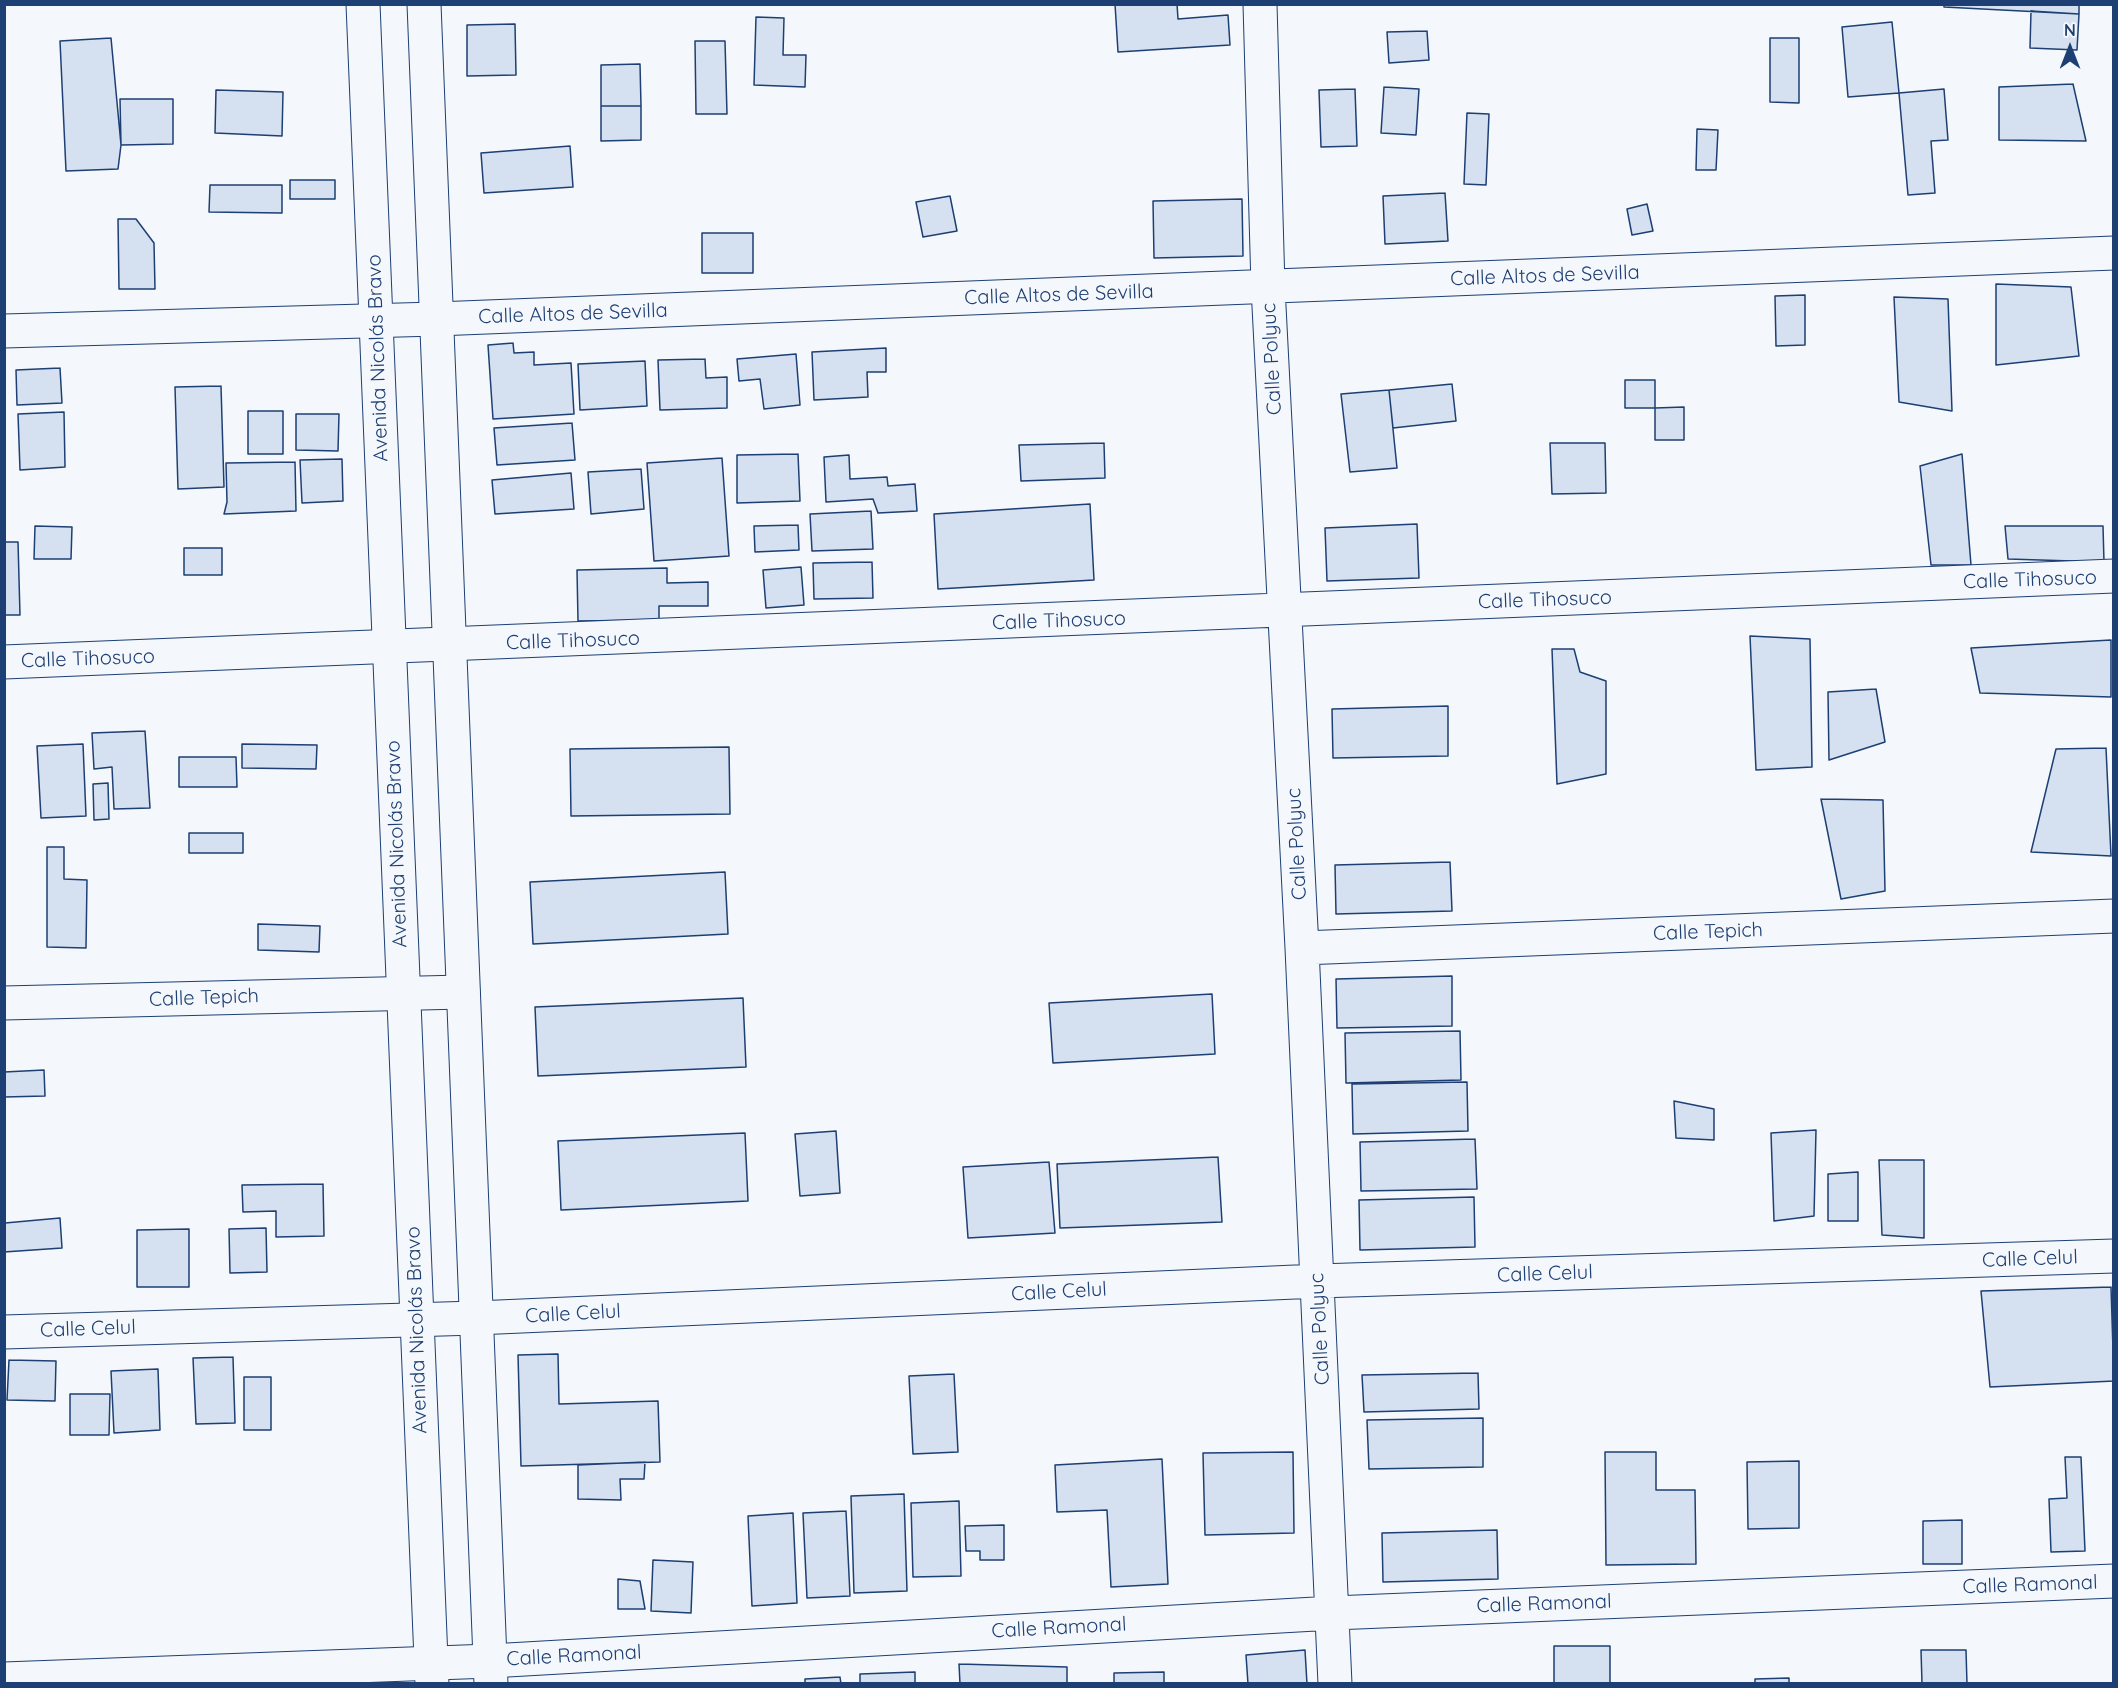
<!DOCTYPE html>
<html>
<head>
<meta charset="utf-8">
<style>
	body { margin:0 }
	#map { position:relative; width:2118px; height:1688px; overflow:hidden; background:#f4f7fb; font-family:Quicksand,sans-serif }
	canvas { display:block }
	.frame { position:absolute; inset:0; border:6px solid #1d3f73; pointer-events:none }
	.north { position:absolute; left:2040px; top:18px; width:60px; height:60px; -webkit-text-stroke:4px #f4f7fb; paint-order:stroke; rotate:0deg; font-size:16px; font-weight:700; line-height:24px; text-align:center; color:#1d3f73 }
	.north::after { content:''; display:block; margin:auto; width:21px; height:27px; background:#1d3f73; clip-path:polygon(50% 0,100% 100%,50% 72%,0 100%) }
</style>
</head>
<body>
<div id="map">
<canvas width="2118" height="1688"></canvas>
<div class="frame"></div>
<div class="north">N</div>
</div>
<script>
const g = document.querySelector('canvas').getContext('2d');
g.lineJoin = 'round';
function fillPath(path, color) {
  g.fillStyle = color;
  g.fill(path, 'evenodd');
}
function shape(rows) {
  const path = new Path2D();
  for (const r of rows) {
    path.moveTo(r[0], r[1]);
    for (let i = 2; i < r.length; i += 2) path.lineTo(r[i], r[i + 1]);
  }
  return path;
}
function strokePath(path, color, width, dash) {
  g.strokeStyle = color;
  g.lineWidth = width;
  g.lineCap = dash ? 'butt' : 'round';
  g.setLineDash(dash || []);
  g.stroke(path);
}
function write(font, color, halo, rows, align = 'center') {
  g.font = font + ' Quicksand,sans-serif';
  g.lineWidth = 4.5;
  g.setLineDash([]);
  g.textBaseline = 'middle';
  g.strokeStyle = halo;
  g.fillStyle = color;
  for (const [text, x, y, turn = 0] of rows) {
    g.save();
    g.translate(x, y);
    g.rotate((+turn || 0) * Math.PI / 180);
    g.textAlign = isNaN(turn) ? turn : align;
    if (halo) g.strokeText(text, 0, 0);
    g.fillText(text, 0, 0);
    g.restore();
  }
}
const building = shape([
	[1115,4,1177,4,1178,19,1228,15,1230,45,1118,52,1115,4],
	[1944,4,2079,4,2079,14,1944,7,1944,4],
	[2031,11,2079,14,2077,50,2030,48,2031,11],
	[756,17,784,18,783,55,806,55,805,87,754,85,756,17],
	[1892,22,1899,93,1848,97,1842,27,1892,22],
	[515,24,516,75,467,76,467,25,515,24],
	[1427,31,1429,60,1389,63,1387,32,1427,31],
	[111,38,121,145,118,169,66,171,60,41,111,38],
	[1770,38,1799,38,1799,103,1770,102,1770,38],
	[695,41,725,41,727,114,696,114,695,41],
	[640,64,641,106,601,106,601,65,640,64],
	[2073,84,2086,141,1999,140,1999,87,2073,84],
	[1384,87,1419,89,1416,135,1381,133,1384,87],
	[1355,89,1357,146,1321,147,1319,90,1355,89],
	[1944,89,1948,140,1931,141,1935,193,1908,195,1899,93,1944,89],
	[216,90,283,92,282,136,215,133,216,90],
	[120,99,173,99,173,144,121,145,120,99],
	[601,106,641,106,641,140,601,141,601,106],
	[1467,113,1489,114,1486,185,1464,184,1467,113],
	[1697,129,1718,130,1716,170,1696,170,1697,129],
	[570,146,573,187,484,193,481,153,570,146],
	[290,180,335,180,335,199,290,199,290,180],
	[210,185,282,185,282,213,209,212,210,185],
	[1445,193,1448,241,1385,244,1383,196,1445,193],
	[950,196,957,231,923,237,916,202,950,196],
	[1242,199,1243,256,1154,258,1153,201,1242,199],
	[1647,204,1653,231,1632,235,1627,209,1647,204],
	[118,219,136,219,154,243,155,289,119,289,118,219],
	[702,233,753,233,753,273,702,273,702,233],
	[1996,284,2071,287,2079,356,1996,365,1996,284],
	[1805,295,1805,345,1776,346,1775,296,1805,295],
	[1894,297,1948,299,1952,411,1899,402,1894,297],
	[513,343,514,353,534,352,534,365,571,363,574,414,493,419,488,345,513,343],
	[886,348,886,372,867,372,868,397,814,400,812,352,886,348],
	[796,354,800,405,764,409,760,379,739,381,737,359,796,354],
	[705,359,706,378,727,377,727,408,660,410,658,360,705,359],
	[645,361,647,406,580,410,578,364,645,361],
	[60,368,62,403,17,405,16,370,60,368],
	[1625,380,1655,380,1655,408,1625,408,1625,380],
	[1452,384,1456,421,1393,428,1389,390,1452,384],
	[221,386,224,487,178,489,175,387,221,386],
	[1389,390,1397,468,1350,472,1341,394,1389,390],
	[1684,407,1684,440,1655,440,1655,408,1684,407],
	[248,411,283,411,283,454,248,454,248,411],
	[64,412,65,467,20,470,18,414,64,412],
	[296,414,339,414,338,451,296,450,296,414],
	[572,423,575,460,497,465,494,428,572,423],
	[1104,443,1105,478,1021,481,1019,445,1104,443],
	[1550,443,1605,443,1606,493,1552,494,1550,443],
	[798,454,800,501,737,503,737,455,798,454],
	[1962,454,1971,565,1931,565,1920,466,1962,454],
	[849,455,850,479,887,477,888,486,915,484,917,511,878,513,873,499,826,502,824,457,849,455],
	[722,458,729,556,654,561,647,463,722,458],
	[342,459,343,501,302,503,300,460,342,459],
	[295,462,296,511,224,514,227,502,226,463,295,462],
	[641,469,644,509,591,514,588,472,641,469],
	[571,473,574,509,495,514,492,480,571,473],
	[1090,504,1094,580,938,589,934,514,1090,504],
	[871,511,873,549,812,551,810,514,871,511],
	[1417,524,1419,578,1327,581,1325,528,1417,524],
	[798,525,799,550,755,552,754,526,798,525],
	[35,526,72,527,71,559,34,559,35,526],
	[2005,526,2103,526,2104,562,2008,559,2005,526],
	[4,542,18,542,20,615,4,615,4,542],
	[184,548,222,548,222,575,184,575,184,548],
	[872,562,873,598,814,599,813,563,872,562],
	[801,567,804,605,766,608,763,570,801,567],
	[667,568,667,583,708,582,708,606,659,606,659,620,578,621,577,570,667,568],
	[1750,636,1810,639,1812,767,1756,770,1750,636],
	[2111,640,2111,697,1980,693,1971,648,2111,640],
	[1552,649,1574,649,1580,672,1606,681,1606,774,1557,784,1552,649],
	[1876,689,1885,742,1829,760,1828,692,1876,689],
	[1448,706,1448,756,1333,758,1332,709,1448,706],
	[145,731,150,808,114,809,112,767,94,769,92,733,145,731],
	[83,744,86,816,41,818,37,746,83,744],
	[242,744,317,745,316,769,242,768,242,744],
	[729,747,730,814,571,816,570,749,729,747],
	[2106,748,2111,856,2031,852,2056,749,2106,748],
	[179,757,236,757,237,787,179,787,179,757],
	[108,783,109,819,94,820,93,784,108,783],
	[1821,799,1883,800,1885,891,1841,899,1821,799],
	[189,833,243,833,243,853,189,853,189,833],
	[47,847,64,847,64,879,87,880,86,948,47,947,47,847],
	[1450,862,1452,911,1336,914,1335,865,1450,862],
	[725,872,728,934,533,944,530,882,725,872],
	[258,924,320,926,319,952,258,950,258,924],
	[1452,976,1452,1026,1337,1028,1336,979,1452,976],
	[1212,994,1215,1054,1053,1063,1049,1003,1212,994],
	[743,998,746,1067,538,1076,535,1007,743,998],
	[1460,1031,1461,1080,1346,1083,1345,1033,1460,1031],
	[44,1070,45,1096,4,1097,4,1072,44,1070],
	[1467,1082,1468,1131,1353,1134,1352,1084,1467,1082],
	[1674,1101,1714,1109,1714,1140,1676,1138,1674,1101],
	[1816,1130,1814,1216,1774,1221,1771,1133,1816,1130],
	[836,1131,840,1193,800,1196,795,1134,836,1131],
	[745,1133,748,1201,561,1210,558,1141,745,1133],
	[1475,1139,1477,1189,1361,1191,1360,1142,1475,1139],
	[1218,1157,1222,1222,1060,1228,1057,1164,1218,1157],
	[1879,1160,1924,1160,1924,1238,1882,1235,1879,1160],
	[1049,1162,1055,1233,968,1238,963,1167,1049,1162],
	[1858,1172,1858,1221,1828,1221,1828,1174,1858,1172],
	[323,1184,324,1236,276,1237,276,1211,243,1212,242,1185,323,1184],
	[1474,1197,1475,1247,1360,1250,1359,1200,1474,1197],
	[60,1218,62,1248,4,1252,5,1223,60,1218],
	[266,1228,267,1272,230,1273,229,1229,266,1228],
	[189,1229,189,1287,137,1287,137,1230,189,1229],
	[2111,1287,2114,1381,1990,1387,1981,1291,2111,1287],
	[558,1354,559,1404,658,1401,660,1462,521,1466,518,1355,558,1354],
	[233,1357,235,1423,196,1424,193,1358,233,1357],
	[9,1360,56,1361,55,1401,7,1400,9,1360],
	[158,1369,160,1430,114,1433,111,1371,158,1369],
	[1478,1373,1479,1409,1364,1412,1362,1375,1478,1373],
	[954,1374,958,1452,913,1454,909,1376,954,1374],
	[244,1377,271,1377,271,1430,244,1430,244,1377],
	[70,1394,110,1394,109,1435,70,1435,70,1394],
	[1483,1418,1483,1467,1369,1469,1367,1420,1483,1418],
	[1293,1452,1294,1533,1205,1535,1203,1453,1293,1452],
	[1605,1452,1656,1452,1656,1490,1695,1490,1696,1564,1606,1565,1605,1452],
	[2065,1457,2081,1457,2085,1551,2051,1552,2049,1499,2067,1498,2065,1457],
	[1162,1459,1168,1584,1111,1587,1107,1510,1057,1512,1055,1465,1162,1459],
	[1799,1461,1799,1528,1748,1529,1747,1462,1799,1461],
	[645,1462,644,1479,620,1479,621,1500,578,1499,578,1465,645,1462],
	[904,1494,907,1591,854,1593,851,1496,904,1494],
	[959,1501,961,1576,913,1577,911,1503,959,1501],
	[846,1511,850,1596,807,1598,803,1513,846,1511],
	[793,1513,797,1603,752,1606,748,1516,793,1513],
	[1962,1520,1962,1564,1923,1564,1923,1521,1962,1520],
	[1004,1525,1004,1560,980,1560,980,1551,966,1551,965,1526,1004,1525],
	[1497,1530,1498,1579,1383,1582,1382,1533,1497,1530],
	[653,1560,693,1562,691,1613,651,1611,653,1560],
	[618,1579,640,1581,645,1609,618,1609,618,1579],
	[1554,1646,1610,1646,1610,1684,1554,1684,1554,1646],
	[1305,1650,1307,1684,1248,1684,1246,1655,1305,1650],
	[1921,1650,1966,1650,1967,1684,1922,1684,1921,1650],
	[959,1664,1067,1667,1067,1684,960,1684,959,1664],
	[915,1672,915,1684,860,1684,860,1674,915,1672],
	[1164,1672,1164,1684,1114,1684,1114,1673,1164,1672],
	[840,1677,841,1684,805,1684,805,1679,840,1677],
	[1789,1678,1789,1684,1755,1684,1755,1679,1789,1678]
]);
fillPath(building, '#d5e0f0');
strokePath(building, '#1d3f73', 1.5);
const street = shape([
	[1260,4,1268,287,1302,948,1335,1684],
	[4,331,436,319,2114,253],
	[4,662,2114,576],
	[1302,948,2114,916],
	[4,1003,463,992],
	[4,1332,476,1318,1318,1281,2114,1256],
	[4,1679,490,1661,1333,1613,2114,1581]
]);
const secondary = shape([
	[363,4,432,1684],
	[424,4,491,1684]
]);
strokePath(street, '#1d3f73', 35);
strokePath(secondary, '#1d3f73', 35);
strokePath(street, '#f4f7fb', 33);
strokePath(secondary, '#f4f7fb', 33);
write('20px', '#1d3f73', '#f4f7fb', [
	["Calle Altos de Sevilla",1545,276,-2],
	["Calle Altos de Sevilla",1059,295,-2],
	["Calle Altos de Sevilla",573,314,-2],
	["Avenida Nicolás Bravo",378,358,-92],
	["Calle Polyuc",1272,359,-93],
	["Calle Tihosuco",2030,580,-2],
	["Calle Tihosuco",1545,600,-2],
	["Calle Tihosuco",1059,621,-2],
	["Calle Tihosuco",573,641,-2],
	["Calle Tihosuco",88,659,-2],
	["Avenida Nicolás Bravo",397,844,-92],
	["Calle Polyuc",1297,844,-93],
	["Calle Tepich",1708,932,-2],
	["Calle Tepich",204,998,-2],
	["Calle Celul",2030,1259,-2],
	["Calle Celul",1545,1274,-2],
	["Calle Celul",1059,1292,-3],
	["Calle Celul",573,1314,-3],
	["Calle Celul",88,1329,-2],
	["Calle Polyuc",1320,1329,-93],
	["Avenida Nicolás Bravo",417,1330,-92],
	["Calle Ramonal",2030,1585,-2],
	["Calle Ramonal",1544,1604,-2],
	["Calle Ramonal",1059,1628,-3],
	["Calle Ramonal",574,1656,-3]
]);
</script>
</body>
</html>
